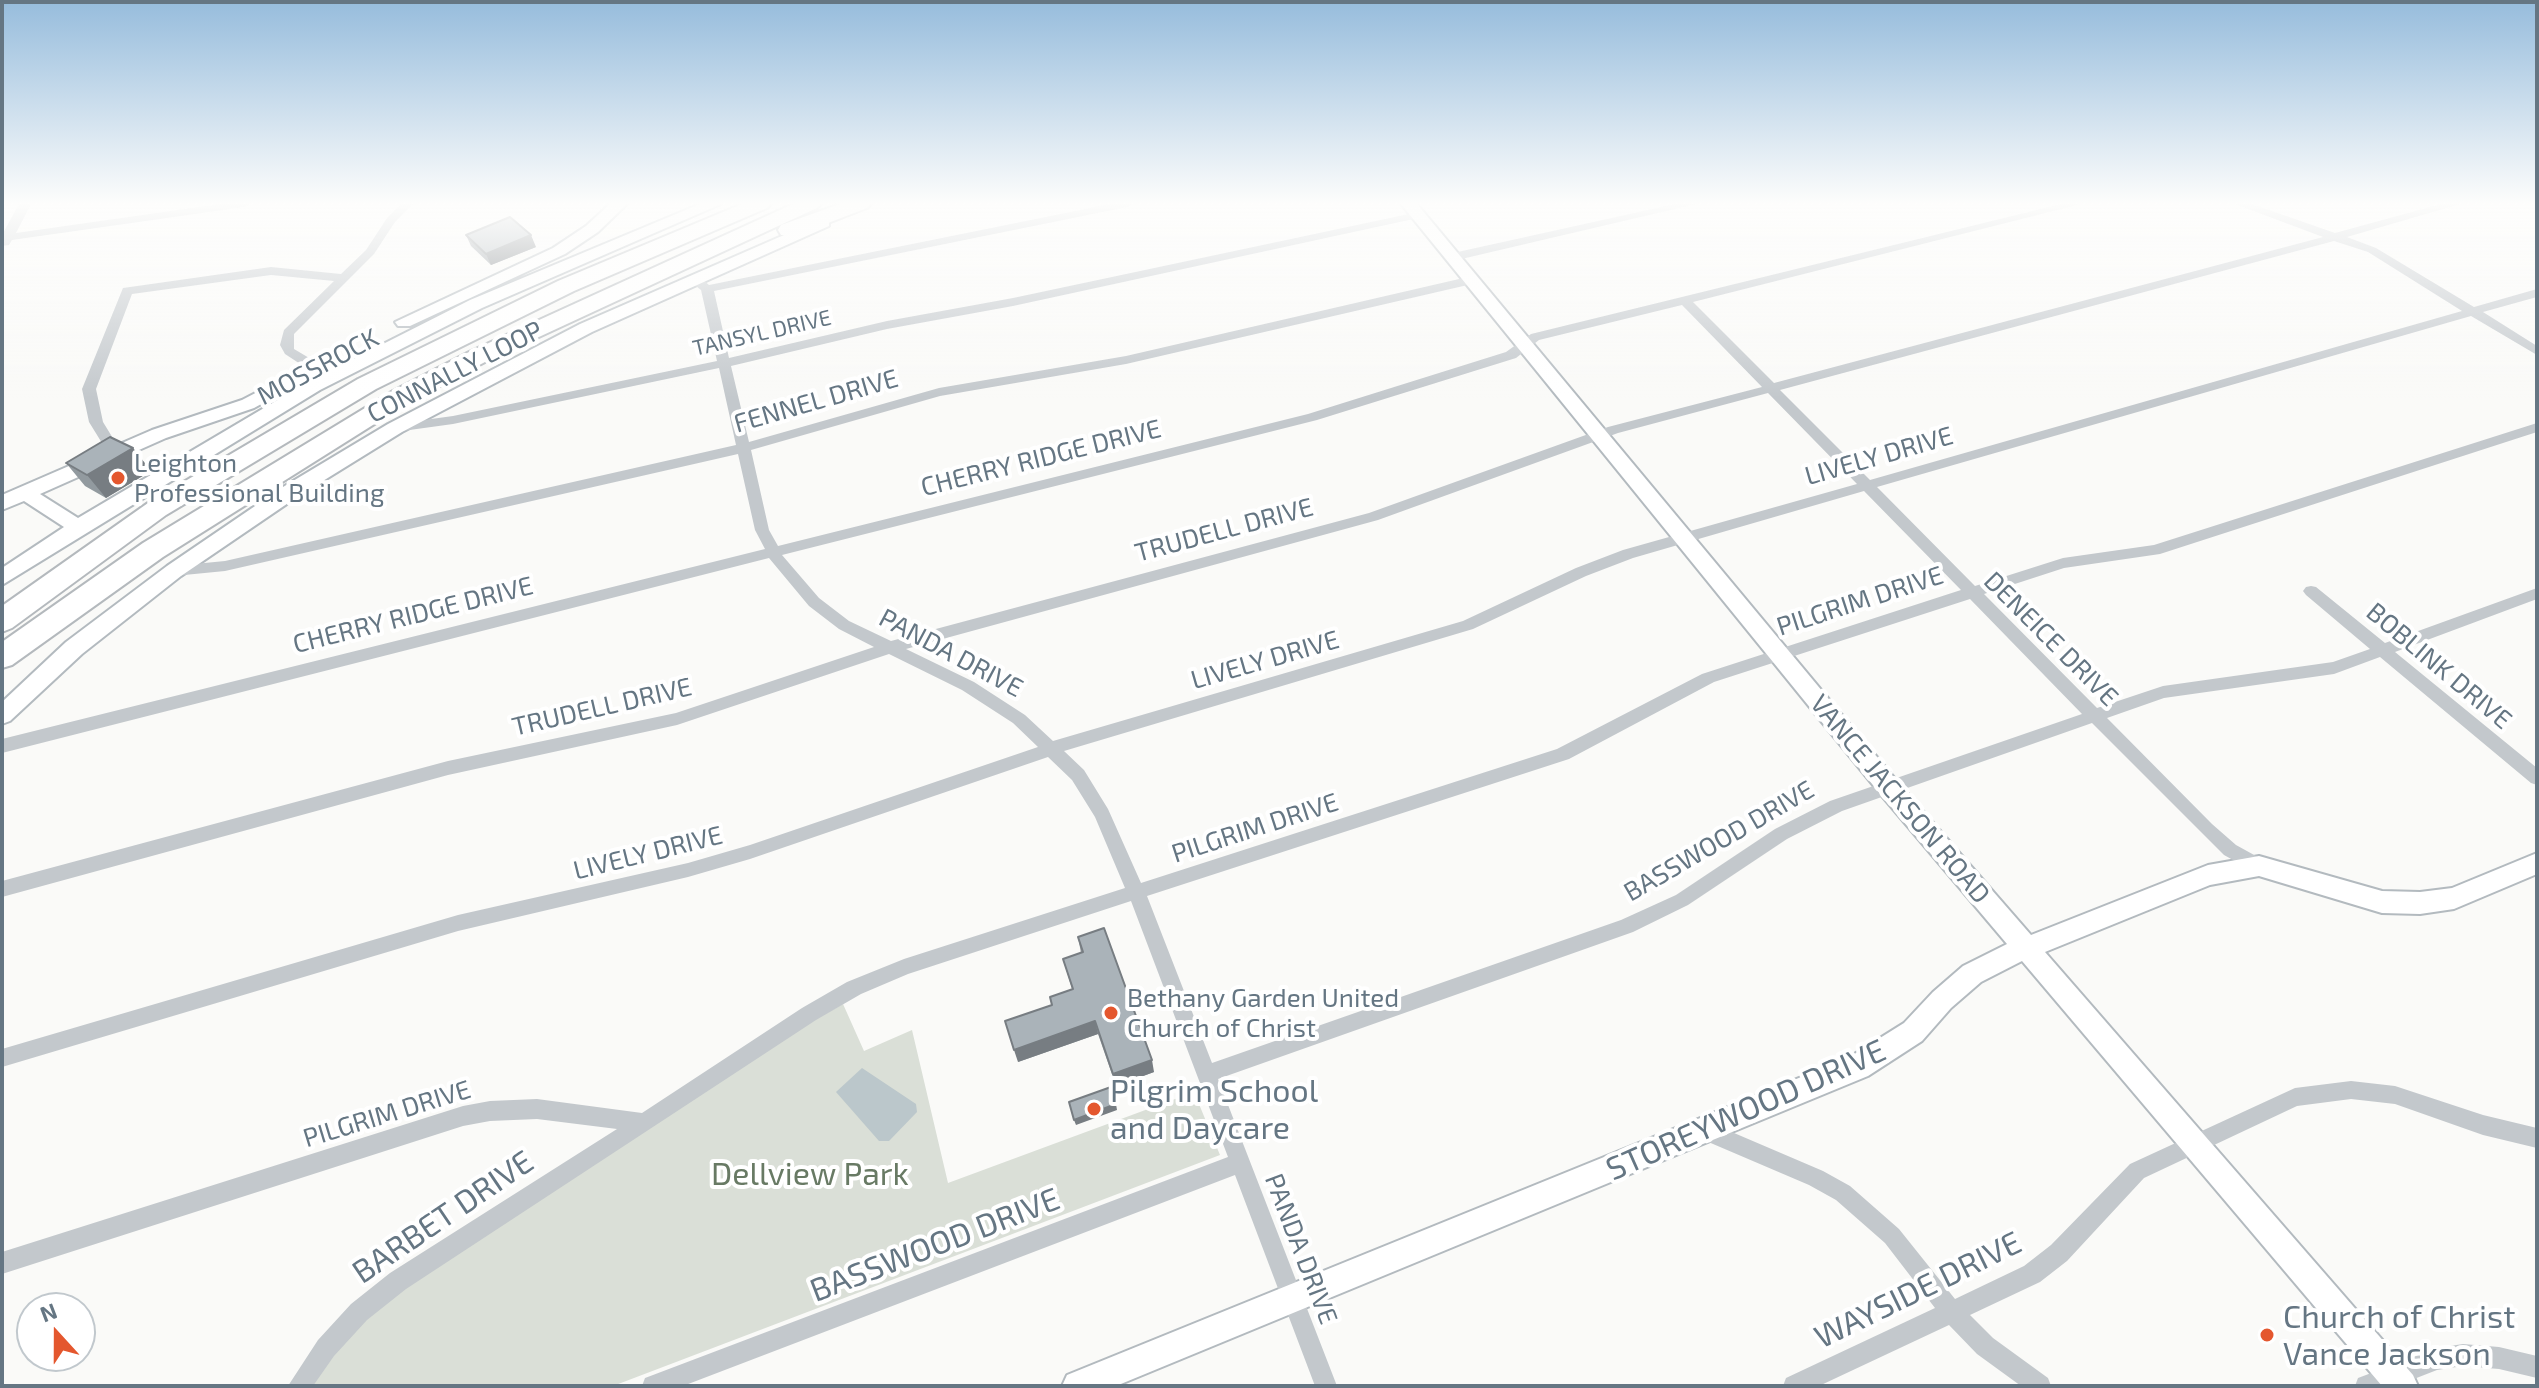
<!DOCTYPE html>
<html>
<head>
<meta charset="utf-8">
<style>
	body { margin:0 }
	#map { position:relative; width:2539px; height:1388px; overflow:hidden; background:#fafaf8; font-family:"Exo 2",sans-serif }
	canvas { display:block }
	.frame { position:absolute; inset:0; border:4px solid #657683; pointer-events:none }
	.north { position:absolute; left:16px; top:1292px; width:80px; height:80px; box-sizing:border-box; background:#fff; border:2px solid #c1c8cd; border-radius:50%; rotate:339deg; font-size:22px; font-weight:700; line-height:32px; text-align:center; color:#657683 }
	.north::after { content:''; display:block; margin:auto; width:28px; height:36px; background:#e4572e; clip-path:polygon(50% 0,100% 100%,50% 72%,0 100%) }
</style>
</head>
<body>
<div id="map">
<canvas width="2539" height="1388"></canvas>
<div class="frame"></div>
<div class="north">N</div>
</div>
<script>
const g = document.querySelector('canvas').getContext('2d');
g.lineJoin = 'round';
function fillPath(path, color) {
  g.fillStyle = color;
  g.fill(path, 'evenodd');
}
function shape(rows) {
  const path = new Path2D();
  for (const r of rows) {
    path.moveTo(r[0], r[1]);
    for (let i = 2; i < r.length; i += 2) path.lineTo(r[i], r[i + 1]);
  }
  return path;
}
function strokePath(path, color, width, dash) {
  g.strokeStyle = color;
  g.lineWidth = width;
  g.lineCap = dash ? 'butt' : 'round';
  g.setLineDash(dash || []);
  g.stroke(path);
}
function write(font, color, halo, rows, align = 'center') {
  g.font = font + ' "Exo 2",sans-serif';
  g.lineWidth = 8;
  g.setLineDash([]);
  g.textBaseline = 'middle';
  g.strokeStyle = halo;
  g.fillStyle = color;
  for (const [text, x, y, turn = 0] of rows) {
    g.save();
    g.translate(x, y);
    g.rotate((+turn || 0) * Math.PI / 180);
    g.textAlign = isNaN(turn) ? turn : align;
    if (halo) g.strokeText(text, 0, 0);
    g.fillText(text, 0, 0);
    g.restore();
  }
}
fillPath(shape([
	[843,1004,864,1051,912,1030,948,1183,1194,1092,1220,1155,613,1386,309,1386,343,1339,403,1289,798,1029]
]), '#dadfd7');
fillPath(shape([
	[862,1068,916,1104,917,1112,889,1141,879,1141,836,1092]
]), '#bbc7cb');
const secondary = shape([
	[610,204,627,204,598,232,565,254,410,326,398,326,395,322,553,248,586,226,610,204],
	[700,204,721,204,482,308,320,390,2,585,2,568,64,527,24,501,2,510,2,495,152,430,242,400,315,362,327,362,330,366,254,408,166,438,40,494,78,518,308,382,470,300,700,204],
	[1401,204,1417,204,1897,781,2031,935,2208,865,2259,856,2382,891,2420,892,2452,888,2537,853,2537,874,2454,909,2420,914,2382,913,2259,876,2210,885,2045,952,2413,1375,2418,1386,2382,1386,2022,961,1981,982,1951,1008,1922,1041,1868,1076,1116,1386,1062,1386,1067,1375,1848,1058,1904,1023,1933,992,1963,966,2007,944,1881,795,1401,204],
	[823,218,829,220,829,226,592,332,402,432,297,497,181,576,82,654,10,721,2,724,2,702,66,642,167,566,283,487,388,424,580,324,823,218]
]);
const highway = shape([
	[742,204,771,204,767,208,574,291,376,389,166,515,12,628,2,632,2,606,148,503,358,379,558,281,742,204],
	[793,204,821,204,817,208,485,362,411,401,163,557,12,665,2,668,2,642,143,543,393,391,469,352,793,204],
	[840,204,871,204,867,208,797,235,781,235,778,230,781,225,840,204]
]);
strokePath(secondary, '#b3babf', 4);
strokePath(highway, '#b4b9bd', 4);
fillPath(shape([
	[19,204,31,204,16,233,220,204,250,204,244,207,12,240,9,245,2,246,2,235,19,204],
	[401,204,413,204,395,222,374,254,294,334,294,349,321,365,321,371,311,371,285,354,280,345,284,330,334,281,271,275,132,294,96,389,103,422,122,453,120,456,110,456,89,422,82,389,123,288,271,267,341,274,366,250,387,218,401,204],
	[1110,204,1133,204,1127,207,714,291,729,358,887,321,1013,298,1418,212,1424,215,1418,218,1013,306,887,329,731,366,749,442,939,388,1126,356,1472,276,1478,280,1472,284,1126,364,940,396,751,450,769,530,778,546,1308,414,1506,352,1531,334,2061,204,2081,204,1693,302,1774,383,2323,237,2235,204,2252,204,2335,233,2441,204,2460,204,2347,237,2376,248,2474,307,2537,289,2537,297,2483,312,2537,346,2537,355,2471,316,1877,487,1975,586,2063,558,2154,545,2537,423,2537,432,2160,554,2064,568,1984,594,2097,708,2163,686,2333,662,2370,649,2306,595,2303,591,2306,587,2311,586,2316,587,2385,643,2537,588,2537,599,2395,652,2537,768,2537,785,2531,783,2380,657,2334,674,2164,698,2107,718,2212,824,2236,845,2265,861,2268,866,2265,871,2259,873,2253,871,2224,855,2092,723,1842,811,1787,839,1688,905,1633,932,1218,1079,1337,1386,1315,1386,1235,1175,683,1386,642,1386,645,1378,653,1375,1228,1157,1131,901,908,974,861,994,816,1020,406,1289,367,1320,334,1356,313,1386,288,1386,318,1340,351,1304,390,1273,617,1129,537,1119,490,1121,463,1126,2,1274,2,1252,463,1106,490,1101,537,1099,642,1113,802,1008,847,982,904,959,1125,888,1095,817,1072,780,1048,757,750,859,688,877,458,931,2,1067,2,1049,458,915,688,863,750,845,1038,747,1013,723,962,690,889,654,677,725,448,775,2,897,2,881,448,761,676,713,874,647,839,629,809,606,769,558,2,753,2,739,765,549,755,530,738,454,225,571,174,576,167,571,174,566,225,561,736,445,719,368,453,424,395,432,388,428,395,424,453,416,717,361,701,290,692,283,692,277,700,277,709,285,1110,204],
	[2334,241,2368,252,2462,311,1870,480,1780,390,2334,241],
	[1682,305,1762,387,1608,427,1369,513,891,641,849,621,819,598,782,555,1317,420,1516,358,1539,340,1682,305],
	[1768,393,1857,484,1623,550,1576,568,1463,621,1053,741,1025,715,974,682,906,649,1378,520,1618,433,1768,393],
	[1864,491,1961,590,1702,674,1557,749,1141,883,1108,809,1084,770,1064,751,1473,629,1586,576,1633,558,1864,491],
	[1970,599,2082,714,1830,801,1775,829,1676,895,1621,920,1212,1063,1147,896,1569,759,1714,682,1970,599],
	[1675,204,1696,204,1453,261,1447,257,1453,253,1675,204],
	[2351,1081,2395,1086,2483,1115,2537,1128,2537,1148,2483,1135,2395,1104,2351,1099,2297,1106,2144,1178,2067,1261,2040,1282,1970,1315,1993,1338,2048,1378,2051,1386,2021,1386,1977,1354,1949,1325,1819,1386,1783,1386,1786,1378,1935,1308,1885,1243,1836,1200,1809,1185,1699,1138,1696,1131,1699,1124,1706,1121,1823,1171,1850,1186,1899,1229,1955,1299,2024,1266,2051,1245,2130,1164,2295,1088,2351,1081],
	[2463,1344,2499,1347,2537,1356,2537,1378,2499,1369,2463,1366,2437,1370,2396,1386,2355,1386,2358,1378,2366,1375,2437,1348,2463,1344]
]), '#c3c8cc');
fillPath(secondary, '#fff');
fillPath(highway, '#fff');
fillPath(shape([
	[466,235,536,247,491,265,471,246],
	[133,448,151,471,106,498,85,486,66,463],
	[1078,937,1154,1072,1116,1086,1098,1034,1018,1062,1052,1005,1050,997,1072,989,1063,959,1081,953]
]), '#929a9f');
fillPath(shape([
	[531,235,536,247,491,265,486,254],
	[133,448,151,471,106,498,87,475],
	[1095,1021,1098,1034,1018,1062,1014,1050],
	[1152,1060,1154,1072,1116,1086,1113,1074],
	[1116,1104,1117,1110,1076,1125,1074,1120]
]), '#777d82');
const building = shape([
	[510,217,531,235,486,254,466,235,510,217],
	[110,437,133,448,87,475,66,463,110,437],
	[1104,928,1152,1060,1113,1074,1095,1021,1014,1050,1005,1021,1052,1005,1050,997,1073,989,1063,959,1083,952,1078,937,1104,928],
	[1111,1087,1116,1104,1074,1120,1069,1102,1111,1087]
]);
fillPath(building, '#aab3b9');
strokePath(building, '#777d82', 2);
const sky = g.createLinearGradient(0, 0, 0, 398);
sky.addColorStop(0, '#96bcdc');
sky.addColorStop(0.51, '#fdfdfc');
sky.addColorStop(1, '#fdfdfc00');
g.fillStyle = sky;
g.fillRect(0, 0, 2539, 398);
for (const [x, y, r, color] of [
	[118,478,8,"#e4572e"],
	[1111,1013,8,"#e4572e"],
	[1094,1109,8,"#e4572e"],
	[2267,1335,8,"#e4572e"]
]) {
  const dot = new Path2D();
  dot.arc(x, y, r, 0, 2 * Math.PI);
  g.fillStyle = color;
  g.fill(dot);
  strokePath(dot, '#fff', 3);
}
write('22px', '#657683', '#fff', [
	["TANSYL DRIVE",762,333,-13]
]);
write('26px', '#657683', '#fff', [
	["MOSSROCK",318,367,-28],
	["CONNALLY LOOP",455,372,-27],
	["FENNEL DRIVE",816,401,-16],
	["LIVELY DRIVE",1879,456,-16],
	["CHERRY RIDGE DRIVE",1041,458,-14],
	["TRUDELL DRIVE",1224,530,-15],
	["PILGRIM DRIVE",1860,601,-18],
	["CHERRY RIDGE DRIVE",413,615,-14],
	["DENEICE DRIVE",2051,639,45],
	["PANDA DRIVE",951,653,28],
	["LIVELY DRIVE",1265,660,-16],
	["BOBLINK DRIVE",2439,666,40],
	["TRUDELL DRIVE",602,707,-13],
	["VANCE JACKSON ROAD",1900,799,50],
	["PILGRIM DRIVE",1255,828,-18],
	["BASSWOOD DRIVE",1719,841,-30],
	["LIVELY DRIVE",648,853,-14],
	["PILGRIM DRIVE",387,1114,-17],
	["PANDA DRIVE",1301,1249,69]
]);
write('26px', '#657683', '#fff', [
	["Leighton",134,463],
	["Professional Building",134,493],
	["Bethany Garden United",1127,998],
	["Church of Christ",1127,1028]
], 'left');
write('32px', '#657683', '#fff', [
	["Pilgrim School",1110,1091],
	["and Daycare",1110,1128],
	["Church of Christ",2283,1317],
	["Vance Jackson",2283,1354]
], 'left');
write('32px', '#657683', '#fff', [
	["STOREYWOOD DRIVE",1746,1110,-24],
	["BARBET DRIVE",443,1217,-34],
	["BASSWOOD DRIVE",935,1245,-21],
	["WAYSIDE DRIVE",1918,1290,-26]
]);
write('32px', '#687a64', '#fff', [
	["Dellview Park",810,1174]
]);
</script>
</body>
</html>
